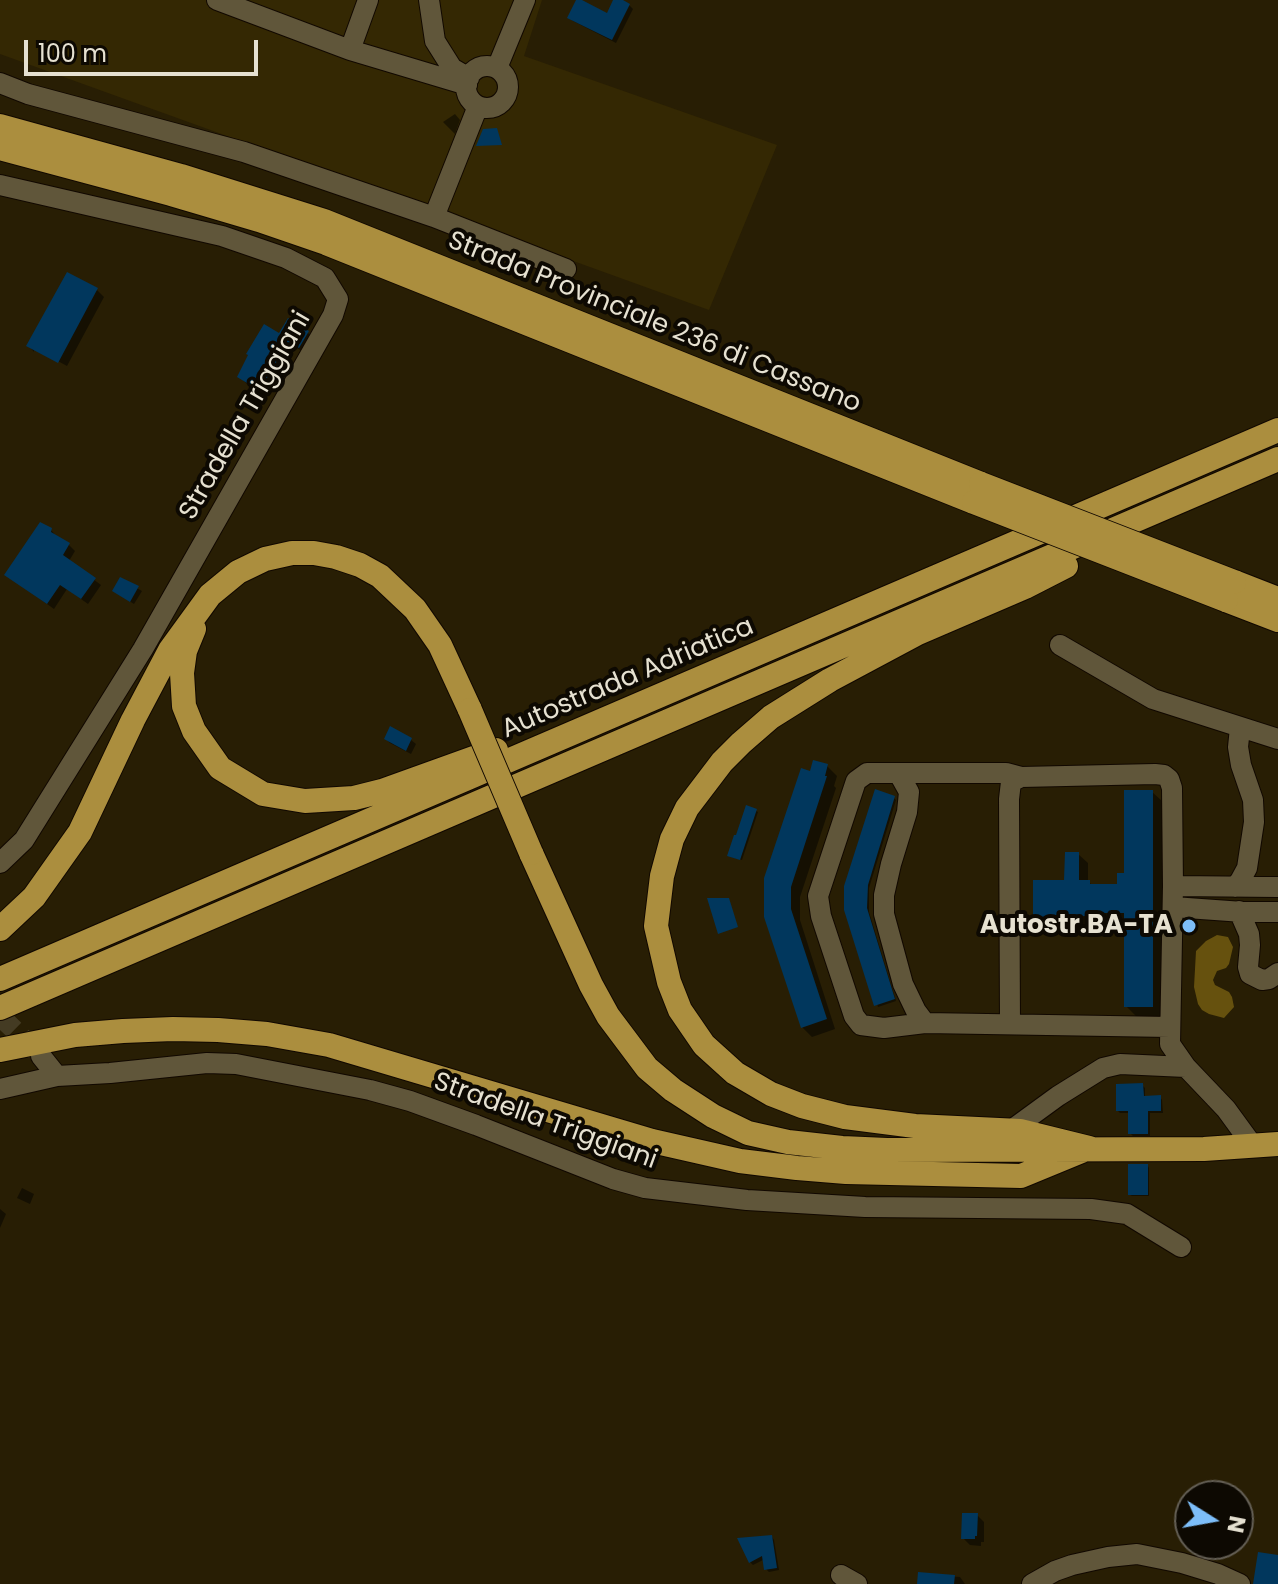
<!DOCTYPE html>
<html>
<head>
<meta charset="utf-8">
<style>
	body { margin:0 }
	#map { position:relative; width:1278px; height:1584px; overflow:hidden; background:#281e04; font-family:Poppins,sans-serif }
	canvas { display:block }
	.north { position:absolute; left:1174px; top:1480px; width:80px; height:80px; box-sizing:border-box; background:#0d0902; border:2px solid #645f55; border-radius:50%; rotate:101deg; font-size:22px; font-weight:700; line-height:32px; text-align:center; color:#e6e1d1 }
	.north::after { content:''; display:block; margin:auto; width:28px; height:36px; background:#7dbef9; clip-path:polygon(50% 0,100% 100%,50% 72%,0 100%) }
	.scale { position:absolute; left:24px; top:40px; width:234px; height:36px; box-sizing:border-box; border:4px solid #e6e1d1; border-top:0; padding-left:10px; font-size:24px; line-height:28px; white-space:nowrap; color:#e6e1d1; -webkit-text-stroke:6px #0d0902; paint-order:stroke }
</style>
</head>
<body>
<div id="map">
<canvas width="1278" height="1584"></canvas>
<div class="north">N</div>
<div class="scale">100 m</div>
</div>
<script>
const g = document.querySelector('canvas').getContext('2d');
g.lineJoin = 'round';
function fillPath(path, color) {
  g.fillStyle = color;
  g.fill(path, 'evenodd');
}
function shape(rows) {
  const path = new Path2D();
  for (const r of rows) {
    if (r.length === 3) {
      path.moveTo(r[0] + r[2], r[1]);
      path.arc(r[0], r[1], r[2], 0, 2 * Math.PI);
      continue;
    }
    path.moveTo(r[0], r[1]);
    for (let i = 2; i < r.length; i += 2) path.lineTo(r[i], r[i + 1]);
  }
  return path;
}
function strokePath(path, color, width, dash) {
  g.strokeStyle = color;
  g.lineWidth = width;
  g.lineCap = dash ? 'butt' : 'round';
  g.setLineDash(dash || []);
  g.stroke(path);
}
function write(font, color, halo, rows, align = 'center') {
  g.font = font + ' Poppins,sans-serif';
  g.lineWidth = 8;
  g.setLineDash([]);
  g.textBaseline = 'middle';
  g.strokeStyle = halo;
  g.fillStyle = color;
  for (const [text, x, y, turn = 0] of rows) {
    g.save();
    g.translate(x, y);
    g.rotate((+turn || 0) * Math.PI / 180);
    g.textAlign = isNaN(turn) ? turn : align;
    if (halo) g.strokeText(text, 0, 0);
    g.fillText(text, 0, 0);
    g.restore();
  }
}
fillPath(shape([
	[0,0,542,0,524,56,777,145,709,310,0,54]
]), '#342803');
fillPath(shape([
	[1217,935,1228,937,1233,947,1229,964,1226,968,1217,971,1213,980,1215,985,1229,992,1232,997,1234,1007,1224,1018,1209,1014,1202,1010,1198,1004,1194,987,1196,951,1206,941]
]), '#66510e');
fillPath(shape([
	[616,0,629,5,633,9,616,43,573,21,569,18,608,16],
	[455,114,460,120,455,134,443,122],
	[97,290,104,297,67,366,34,348,34,352,29,346],
	[308,333,315,340,307,354,295,347,269,393,261,388,259,391,246,383,239,376,280,335],
	[51,530,57,537,69,545,75,551,69,561,101,585,88,604,67,589,54,609,7,575],
	[121,579,142,591,134,604,118,594],
	[391,729,411,740,416,744,411,754,390,743,386,739],
	[827,766,837,776,834,786,836,788,800,897,800,920,835,1029,812,1037,802,1027,766,916,812,773],
	[1152,792,1162,801,1162,1016,1136,1016,1126,1006,1126,922,1097,922,1097,925,1044,926,1035,916,1066,882,1078,854,1088,863,1088,881,1093,886,1119,886,1126,875],
	[894,798,896,800,869,888,869,912,896,1001,878,1007,846,886],
	[756,811,758,812,742,860,731,857],
	[1142,1085,1145,1088,1145,1098,1160,1097,1162,1100,1163,1113,1150,1113,1150,1136,1133,1136,1130,1133,1130,1113,1120,1113,1118,1111],
	[1148,1166,1149,1168,1149,1196,1132,1196,1130,1195],
	[22,1188,34,1194,30,1204,17,1198],
	[0,1209,6,1214,0,1228],
	[977,1515,984,1522,984,1542,981,1542,981,1546,970,1545,963,1538],
	[772,1537,774,1540,779,1570,769,1572,766,1569,765,1559,753,1565,750,1562],
	[919,1574,960,1577,965,1584,919,1584]
]), '#0007');
fillPath(shape([
	[576,0,582,0,607,13,613,0,623,0,630,4,612,40,567,18],
	[497,128,502,145,476,146,483,129],
	[67,272,98,288,58,363,26,346],
	[288,318,309,331,299,348,288,342,261,388,253,383,252,386,237,377,248,355,246,354,264,324,279,333],
	[40,522,52,528,51,532,70,543,63,555,96,578,81,599,60,585,47,604,4,575],
	[120,577,139,586,130,602,112,591],
	[390,726,412,738,406,751,384,739],
	[813,760,828,764,825,776,827,776,791,887,791,909,827,1019,801,1028,764,917,764,878,801,768,810,771],
	[875,789,895,796,868,885,867,908,895,999,874,1006,844,910,844,886],
	[1124,790,1153,790,1153,1007,1124,1007,1124,913,1089,913,1089,916,1033,917,1033,880,1064,880,1065,852,1079,852,1079,880,1090,880,1090,884,1117,884,1117,873,1124,873],
	[746,805,757,809,740,860,727,856,734,835,736,835],
	[707,898,729,898,738,927,718,934],
	[1143,1083,1144,1096,1161,1095,1161,1111,1148,1111,1148,1134,1128,1134,1128,1111,1116,1111,1116,1084],
	[1128,1164,1148,1164,1148,1195,1128,1195],
	[962,1513,978,1513,977,1536,975,1536,975,1539,961,1539],
	[772,1535,777,1568,764,1570,762,1556,749,1563,737,1538],
	[1258,1552,1278,1555,1278,1584,1253,1584],
	[918,1572,955,1575,954,1584,917,1584]
]), '#01375d');
strokePath(shape([
	[0,1016,37,1052]
]), '#443b23', 20, [20, 10]);
const minor = shape([
	[217,0,350,50,368,0],
	[429,0,435,41,452,68,469,78],
	[350,50,467,85],
	[487,87,21],
	[497,68,525,0],
	[0,83,28,94,244,152,434,217,566,269],
	[0,185,222,236,286,258,325,278,338,299,333,315,143,649,24,840,0,863],
	[434,217,478,106],
	[1060,645,1153,699,1278,739],
	[899,774,909,792,907,812,891,864,884,895,884,914,903,984,916,1011,925,1023],
	[1173,886,1278,887],
	[1235,887,1240,881,1247,868,1254,822,1253,800,1241,765,1238,747,1240,728],
	[1173,907,1243,912,1278,912],
	[1239,911,1249,934,1250,945,1248,967,1250,974,1262,980,1269,979,1278,973],
	[1010,1023,1009,799,1011,782,1021,777],
	[1170,1027,925,1023,884,1028,861,1025,854,1016,821,916,818,896,856,781,867,773,1006,773,1021,777,1155,774,1164,775,1169,779,1172,788,1173,886,1170,1044,1186,1067,1226,1109,1253,1146],
	[41,1056,57,1076,110,1073,207,1063,236,1064,370,1090,410,1101,476,1125,613,1179,645,1188,747,1200,865,1207,1091,1209,1127,1214,1181,1247],
	[0,1089,57,1076],
	[1010,1131,1058,1096,1103,1068,1120,1064,1186,1067],
	[841,1575,857,1584],
	[1032,1584,1055,1571,1072,1565,1108,1557,1137,1554,1182,1563,1218,1574,1240,1584]
]);
const highway = shape([
	[0,126,181,176,324,221,981,484],
	[0,148,171,194,259,220,326,243,974,502],
	[1066,566,1025,587,918,633,830,680,771,717,741,743,722,762,687,808,672,839,662,876,656,926,669,982,680,1010,704,1045,735,1073,771,1094,802,1106,845,1117,915,1126,1020,1131,1089,1148],
	[1234,582,1278,599],
	[1226,600,1278,620],
	[194,629,185,651,182,673,184,706,194,731,220,768,263,794,305,801,354,798,382,791,496,750],
	[531,853,591,985,608,1016,647,1068,673,1090,713,1116,748,1133,788,1142,842,1148,887,1150,1204,1149,1278,1144],
	[0,929,34,897,80,832,133,720,170,650,210,595,238,572,265,559,292,553,314,553,336,557,360,565,380,576,415,609,440,645,470,710],
	[0,979,1278,430],
	[0,1008,1278,459],
	[0,1050,75,1035,123,1031,173,1029,218,1030,267,1034,329,1045,652,1141,740,1161,797,1168,846,1172,1021,1176,1089,1148]
]);
strokePath(minor, '#110800', 22);
strokePath(highway, '#110800', 26);
strokePath(minor, '#60563a', 20);
strokePath(highway, '#ab8e3e', 24);
const highwayBridge = shape([
	[981,484,1234,582],
	[974,502,1226,600],
	[470,710,531,853]
]);
strokePath(highwayBridge, '#110800', 26, []);
strokePath(highwayBridge, '#ab8e3e', 24);
for (const [x, y, r, color] of [
	[1189,926,8,"#7dbef9"]
]) {
  const dot = new Path2D();
  dot.arc(x, y, r, 0, 2 * Math.PI);
  g.fillStyle = color;
  g.fill(dot);
  strokePath(dot, '#0d0902', 3);
}
write('26px', '#e6e1d1', '#0d0902', [
	["Strada Provinciale 236 di Cassano",654,323,22],
	["Stradella Triggiani",246,416,-60],
	["Autostrada Adriatica",628,679,-23],
	["Stradella Triggiani",545,1122,20]
]);
write('bold 26px', '#e6e1d1', '#0d0902', [
	["Autostr.BA-TA",1173,926]
], 'right');
</script>
</body>
</html>
